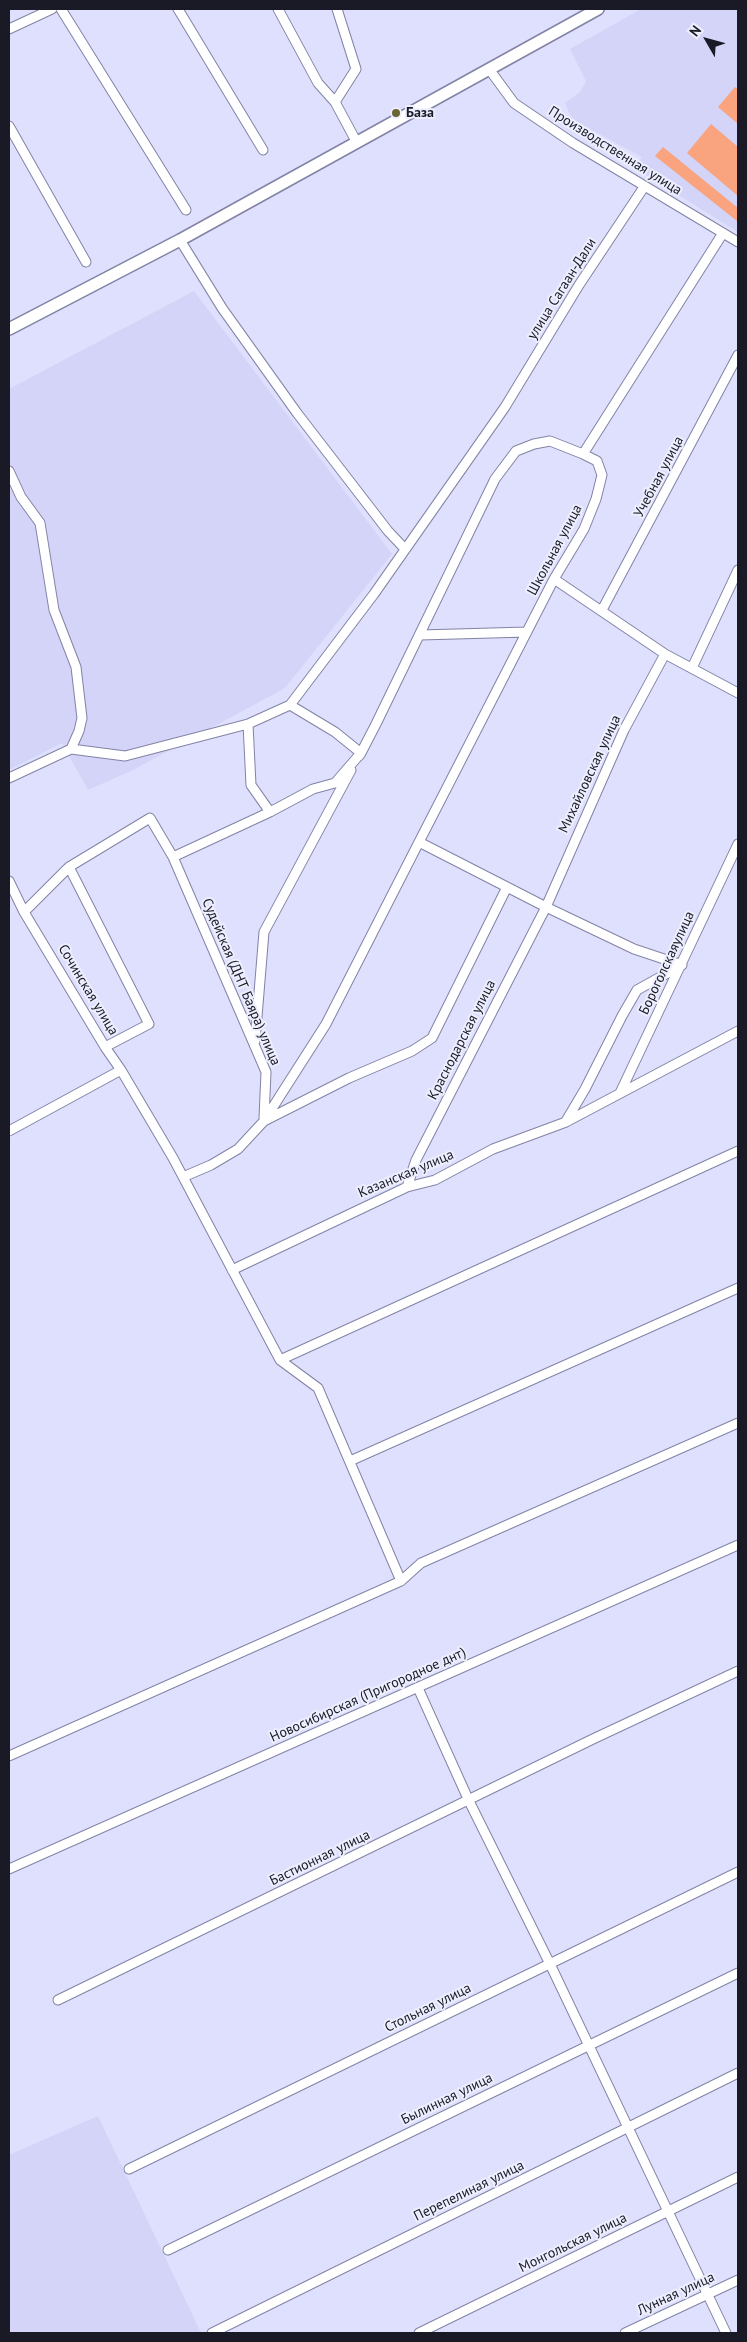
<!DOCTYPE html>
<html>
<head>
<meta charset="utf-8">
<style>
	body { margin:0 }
	#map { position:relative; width:747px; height:2342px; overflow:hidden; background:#dee0fe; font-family:"PT Sans",sans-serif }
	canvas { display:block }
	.frame { position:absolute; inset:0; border:10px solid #1a1a27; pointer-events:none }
	.north { position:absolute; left:682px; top:15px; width:50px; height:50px; -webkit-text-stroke:4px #edeefe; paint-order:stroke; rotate:308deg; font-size:14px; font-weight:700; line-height:20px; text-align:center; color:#1a1a27 }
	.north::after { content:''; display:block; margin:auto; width:18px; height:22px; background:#1a1a27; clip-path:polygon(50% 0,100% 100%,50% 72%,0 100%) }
</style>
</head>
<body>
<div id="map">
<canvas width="747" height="2342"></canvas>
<div class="frame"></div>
<div class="north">N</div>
</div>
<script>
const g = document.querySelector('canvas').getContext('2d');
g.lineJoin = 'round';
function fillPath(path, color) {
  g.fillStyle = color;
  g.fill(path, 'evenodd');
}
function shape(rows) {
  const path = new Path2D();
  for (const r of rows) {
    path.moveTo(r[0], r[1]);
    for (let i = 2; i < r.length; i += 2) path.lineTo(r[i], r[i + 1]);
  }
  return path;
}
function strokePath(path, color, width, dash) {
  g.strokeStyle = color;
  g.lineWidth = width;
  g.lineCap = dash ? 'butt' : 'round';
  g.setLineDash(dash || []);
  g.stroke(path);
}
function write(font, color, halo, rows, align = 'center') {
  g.font = font + ' "PT Sans",sans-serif';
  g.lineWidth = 4;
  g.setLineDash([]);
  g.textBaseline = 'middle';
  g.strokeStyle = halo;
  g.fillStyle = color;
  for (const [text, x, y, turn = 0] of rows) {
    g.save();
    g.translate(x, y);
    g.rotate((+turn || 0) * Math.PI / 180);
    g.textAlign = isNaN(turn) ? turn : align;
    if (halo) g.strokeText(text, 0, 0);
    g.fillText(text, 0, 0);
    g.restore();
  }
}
fillPath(shape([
	[641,9,738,9,738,232,635,168,642,157,575,121,569,113,565,103,580,92,586,81,570,49],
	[194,291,392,554,285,688,133,770,88,790,62,743,9,770,9,389],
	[98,2116,201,2333,9,2333,9,2155]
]), '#d3d4f8');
fillPath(shape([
	[735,87,738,89,738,124,718,107],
	[711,124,738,147,738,196,687,153],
	[663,147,738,208,737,221,655,156]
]), '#f9a37f');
const minor = shape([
	[61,9,186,210],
	[178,9,263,150],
	[278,9,318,83,335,102,356,141],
	[9,29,52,9],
	[489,69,514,103,573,143,738,242],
	[335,102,356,69,337,9],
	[9,126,86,262],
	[180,240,222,308,297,413,388,531,405,549],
	[9,471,21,497,40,523,54,610,76,667,82,718,79,731,71,749,9,778],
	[554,579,665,654,738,693],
	[602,610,738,355],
	[420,635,527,632],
	[692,668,738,570],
	[290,705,335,732,361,753,359,756],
	[248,724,251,785,270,812],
	[71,749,125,756,248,724,290,705,374,594,505,407,579,285,644,187],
	[419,842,554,579,584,529,596,499,602,475,597,461,583,454,723,233],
	[173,857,270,812,313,789,335,783,361,753,376,724,495,479,516,451,534,444,550,441,583,454],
	[9,881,24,912,105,1047,149,1024,69,867],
	[24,912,69,867,150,818,173,857,266,1072,264,1118],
	[255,1041,264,932,351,770],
	[105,1047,121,1070,173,1158,280,1360,318,1388,401,1581],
	[620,1093,738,844],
	[264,1121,326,1024,419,842,546,907,634,949,682,965],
	[566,1121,585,1089,622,1016,637,990,682,965],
	[9,1131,121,1070],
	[183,1177,211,1165,238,1149,264,1121,349,1078,412,1051,432,1038,507,887],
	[407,1187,416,1160,546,907,624,730,665,654],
	[232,1270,407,1187,435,1180,493,1149,566,1122,738,1031],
	[280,1360,738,1151],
	[350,1461,738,1288],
	[418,1688,469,1801,550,1964,726,2333],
	[9,1756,401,1581,421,1563,738,1423],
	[9,1869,738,1545],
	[58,2000,593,1739,738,1671],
	[129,2169,738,1872],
	[168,2250,738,1973],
	[212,2333,738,2073],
	[419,2333,738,2177],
	[625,2333,738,2280]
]);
const secondary = shape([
	[9,329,180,240,598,9]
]);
strokePath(minor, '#8283a5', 11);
strokePath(secondary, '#8283a5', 14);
strokePath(minor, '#fff', 9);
strokePath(secondary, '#fff', 11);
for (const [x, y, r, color] of [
	[396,113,5,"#6b6633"]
]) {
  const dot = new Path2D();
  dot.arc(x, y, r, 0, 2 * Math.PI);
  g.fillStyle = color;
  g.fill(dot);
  strokePath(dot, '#edeefe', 2);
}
write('bold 14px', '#1a1a27', '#edeefe', [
	["База",406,113]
], 'left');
write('14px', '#1a1a27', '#edeefe', [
	["Производственная улица",615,151,32],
	["улица Сагаан-Дали",562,289,-58],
	["Учебная улица",659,477,-62],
	["Школьная улица",555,550,-62],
	["Михайловская улица",590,774,-65],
	["Бороголскаяулица",667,963,-65],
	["Судейская (ДНТ Баяра) улица",241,982,67],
	["Сочинская улица",88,990,59],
	["Краснодарская улица",462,1040,-63],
	["Казанская улица",406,1174,-23],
	["Новосибирская (Пригородное днт)",368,1695,-24],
	["Бастионная улица",320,1858,-26],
	["Стольная улица",428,2008,-26],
	["Былинная улица",447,2099,-26],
	["Перепелиная улица",469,2191,-26],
	["Монгольская улица",573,2243,-26],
	["Лунная улица",676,2294,-25]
]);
</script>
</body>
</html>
